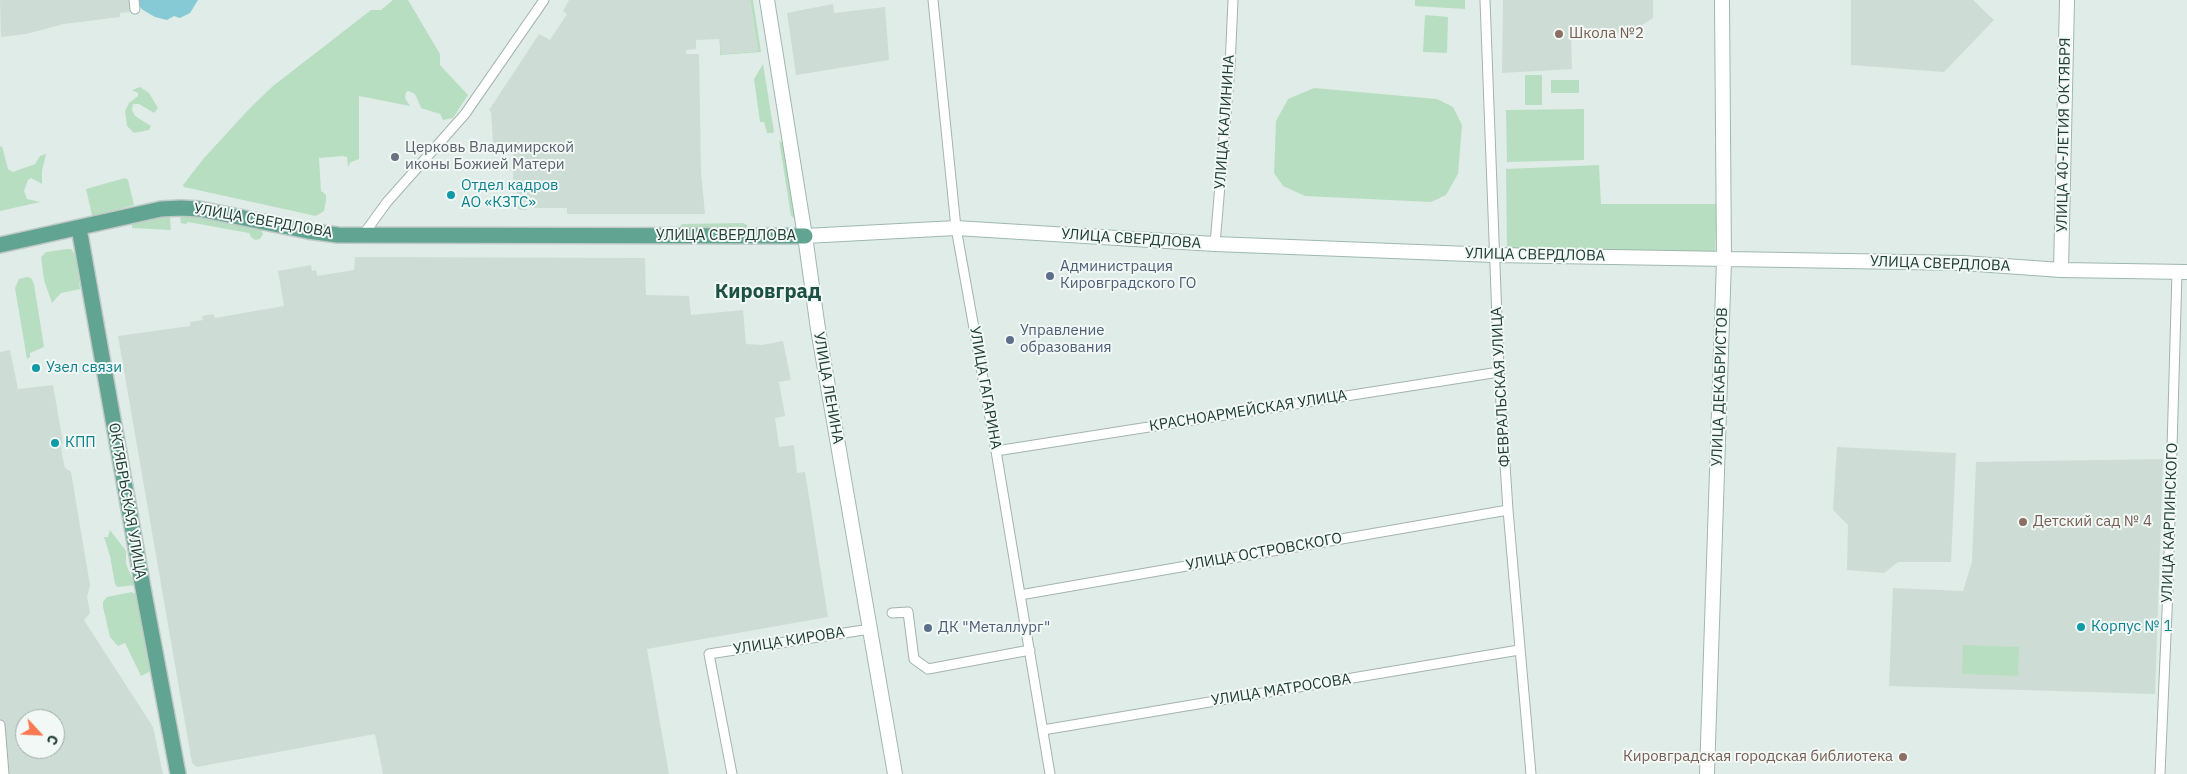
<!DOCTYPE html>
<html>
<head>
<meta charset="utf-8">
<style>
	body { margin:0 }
	#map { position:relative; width:2187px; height:774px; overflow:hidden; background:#e0ece7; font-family:"IBM Plex Sans",sans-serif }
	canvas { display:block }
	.north { position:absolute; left:15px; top:709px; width:50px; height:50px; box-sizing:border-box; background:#f1f8f5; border:1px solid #9dada8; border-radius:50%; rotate:115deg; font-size:14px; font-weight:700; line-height:20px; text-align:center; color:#203d35 }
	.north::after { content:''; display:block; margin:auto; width:18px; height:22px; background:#f97751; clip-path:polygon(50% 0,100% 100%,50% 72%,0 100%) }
</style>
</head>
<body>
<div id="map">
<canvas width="2187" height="774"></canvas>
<div class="north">С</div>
</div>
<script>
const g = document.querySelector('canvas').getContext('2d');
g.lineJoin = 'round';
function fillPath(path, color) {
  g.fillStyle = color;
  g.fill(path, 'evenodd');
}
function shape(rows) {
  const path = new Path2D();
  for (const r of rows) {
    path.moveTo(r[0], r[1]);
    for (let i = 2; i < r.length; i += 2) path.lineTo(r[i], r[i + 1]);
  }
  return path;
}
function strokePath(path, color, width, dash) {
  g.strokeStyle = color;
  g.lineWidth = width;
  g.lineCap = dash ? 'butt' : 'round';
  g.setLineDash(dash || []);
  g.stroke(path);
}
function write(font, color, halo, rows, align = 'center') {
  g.font = font + ' "IBM Plex Sans",sans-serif';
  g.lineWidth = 4;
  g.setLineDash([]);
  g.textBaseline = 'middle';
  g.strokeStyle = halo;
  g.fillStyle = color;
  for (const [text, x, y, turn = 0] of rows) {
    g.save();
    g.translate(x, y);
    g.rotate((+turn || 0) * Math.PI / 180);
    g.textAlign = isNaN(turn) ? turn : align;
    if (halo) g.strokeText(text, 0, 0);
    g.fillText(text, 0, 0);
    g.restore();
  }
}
fillPath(shape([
	[0,0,130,0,130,12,120,13,120,17,64,24,26,34,1,37],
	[569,0,750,0,758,51,721,54,719,39,696,40,696,49,686,50,686,54,699,54,701,172,705,214,567,214,567,208,527,208,527,210,520,210,517,208,517,186,513,185,513,143,493,143,491,112,489,110,539,34,550,40,567,14,563,11],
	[1503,0,1653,0,1653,18,1634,30,1597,37,1571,38,1572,69,1502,73],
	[1851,0,1973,0,1994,20,1944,72,1851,65],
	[833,4,834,13,885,7,889,60,796,75,787,13],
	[355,257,645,258,646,295,689,296,691,315,743,310,746,344,762,345,783,341,791,380,779,382,785,416,775,418,779,447,794,445,797,473,805,472,828,617,647,649,669,774,383,774,375,734,197,767,192,763,118,336,190,326,190,322,203,320,202,316,213,314,215,318,284,306,278,271,311,265,312,271,316,270,317,276,354,270],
	[10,350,18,389,53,385,63,443,61,444,62,455,65,468,71,472,90,585,87,597,90,613,84,620,153,727,163,774,0,774,0,352],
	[25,719,55,719,55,749,25,749],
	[1837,447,1956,453,1951,562,1898,562,1884,573,1847,570,1848,525,1833,510],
	[2163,459,2155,694,1889,686,1893,588,1963,591,1972,562,1976,462]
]), '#cedcd6');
fillPath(shape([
	[393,0,408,0,440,54,440,65,468,95,453,118,443,120,440,114,421,108,415,94,409,91,406,92,405,98,410,106,359,96,359,159,351,162,348,167,347,157,343,156,319,158,321,191,326,195,326,200,324,211,316,216,184,187,183,185,204,158,250,108,273,86,371,10,381,10],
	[750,0,753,0,761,52,720,55,720,39,721,54,758,51],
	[1415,0,1465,0,1465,9,1415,6],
	[1425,15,1448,17,1447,53,1423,52],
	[763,64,774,132,773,133,767,133,764,122,760,122,754,79],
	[1525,75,1542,75,1542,105,1525,105],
	[1551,80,1579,80,1579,93,1551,93],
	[140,87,149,93,158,108,154,113,139,104,133,104,132,110,135,116,151,126,149,130,134,133,127,126,125,111,129,103,138,96,138,93,132,90],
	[1314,88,1437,99,1453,107,1462,125,1458,174,1446,195,1431,202,1305,196,1283,186,1274,173,1276,121,1288,99],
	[1584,109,1584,160,1507,162,1506,110],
	[779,140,783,144,796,219,791,216],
	[2,146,8,169,13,172,35,164,40,156,46,154,42,171,42,184,31,178,28,180,24,191,27,199,40,202,0,211,0,147],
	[1599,165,1601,204,1717,204,1715,252,1507,248,1506,169],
	[125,178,128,180,134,205,95,216,92,215,86,189],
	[189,214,260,228,263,234,260,239,255,240,251,237,249,233,188,222,186,224,181,223,180,216],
	[167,216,170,218,171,230,132,228,132,223],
	[743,223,747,225,747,229,679,228,682,224],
	[67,249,71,249,76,256,80,289,61,293,52,303,44,280,41,257,46,252],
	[27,277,31,278,34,284,44,347,30,353,30,357,27,359,15,288,19,279],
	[110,530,126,551,126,564,135,585,117,587,115,584,110,556,104,537,108,537],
	[132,592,137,595,151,667,149,672,141,676,125,643,118,646,110,637,103,607,103,602,107,597],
	[1963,645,2019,647,2018,676,1962,674]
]), '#b8dec2');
fillPath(shape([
	[139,0,198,0,190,13,180,18,174,16,167,20,155,17,143,10,140,7]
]), '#85cad4');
const street = shape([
	[134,0,135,9],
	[933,0,956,228,996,451,1050,774],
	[1485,0,1499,372,1508,510,1531,774],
	[363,235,387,202,465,114,544,0],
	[1215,244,1230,67,1233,0],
	[996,451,1499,372],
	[1020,595,1508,510],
	[892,613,908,612,914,659,928,669,1030,650],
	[0,725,4,774],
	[1043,730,1519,650],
	[732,774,709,654,870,629],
	[2160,774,2168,589,2177,272]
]);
const secondary = shape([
	[767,0,805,236,818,329,895,774],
	[805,236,956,228,1215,244,1494,255,1963,263,2061,270,2187,272],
	[2061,270,2067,0],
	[1707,774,1724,260,1722,0]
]);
const primary = shape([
	[79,228,143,588,178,774],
	[0,245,161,209,181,208,199,209,308,231,338,235,805,236]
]);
strokePath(street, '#a3b4ae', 11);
strokePath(secondary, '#9eb8af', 16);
strokePath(primary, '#c1c9c6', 18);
strokePath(street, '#fff', 9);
strokePath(secondary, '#fff', 14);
strokePath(primary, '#62a492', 15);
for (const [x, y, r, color] of [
	[1559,34,5,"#8d6e63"],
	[395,157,5,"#6b7280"],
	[451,195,5,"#0f9aa8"],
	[1050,276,5,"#5c6f8a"],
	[1010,340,5,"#5c6f8a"],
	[36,368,5,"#0f9aa8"],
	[55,443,5,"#0f9aa8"],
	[2023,522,5,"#8d6e63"],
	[2081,627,5,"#0f9aa8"],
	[928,628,5,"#5c6f8a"],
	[1903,757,5,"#8d6e63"]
]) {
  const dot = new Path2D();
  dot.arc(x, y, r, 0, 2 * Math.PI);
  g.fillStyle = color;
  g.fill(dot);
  strokePath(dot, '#f1f8f5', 2);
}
write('15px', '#785e54', '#f1f8f5', [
	["Школа №2",1569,34],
	["Детский сад № 4",2033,522],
	["Кировградская городская библиотека",1893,757,"right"]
], 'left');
write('15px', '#203d35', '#f1f8f5', [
	["УЛИЦА КАЛИНИНА",1225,122,-86],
	["УЛИЦА 40-ЛЕТИЯ ОКТЯБРЯ",2064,135,-89],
	["УЛИЦА СВЕРДЛОВА",263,221,10],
	["УЛИЦА СВЕРДЛОВА",726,236],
	["УЛИЦА СВЕРДЛОВА",1131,239,4],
	["УЛИЦА СВЕРДЛОВА",1535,255,1],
	["УЛИЦА СВЕРДЛОВА",1940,264,2],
	["ФЕВРАЛЬСКАЯ УЛИЦА",1501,387,-93],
	["УЛИЦА ДЕКАБРИСТОВ",1720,387,-88],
	["УЛИЦА ЛЕНИНА",828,388,80],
	["УЛИЦА ГАГАРИНА",985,388,80],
	["КРАСНОАРМЕЙСКАЯ УЛИЦА",1248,411,-9],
	["ОКТЯБРЬСКАЯ УЛИЦА",127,501,80],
	["УЛИЦА КАРПИНСКОГО",2170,523,-88],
	["УЛИЦА ОСТРОВСКОГО",1264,552,-10],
	["УЛИЦА КИРОВА",789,641,-9],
	["УЛИЦА МАТРОСОВА",1281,690,-9]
]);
write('15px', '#5b616d', '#f1f8f5', [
	["Церковь Владимирской",405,148],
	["иконы Божией Матери",405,165]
], 'left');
write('15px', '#0d838f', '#f1f8f5', [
	["Отдел кадров",461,186],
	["АО «КЗТС»",461,203],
	["Узел связи",46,368],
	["КПП",65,443],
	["Корпус № 1",2091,627]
], 'left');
write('15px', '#4e5e75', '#f1f8f5', [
	["Администрация",1060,267],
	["Кировградского ГО",1060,284],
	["Управление",1020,331],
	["образования",1020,348],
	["ДК \"Металлург\"",938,628]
], 'left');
write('bold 20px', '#1b5042', '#f1f8f5', [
	["Кировград",768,292]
]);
</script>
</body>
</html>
